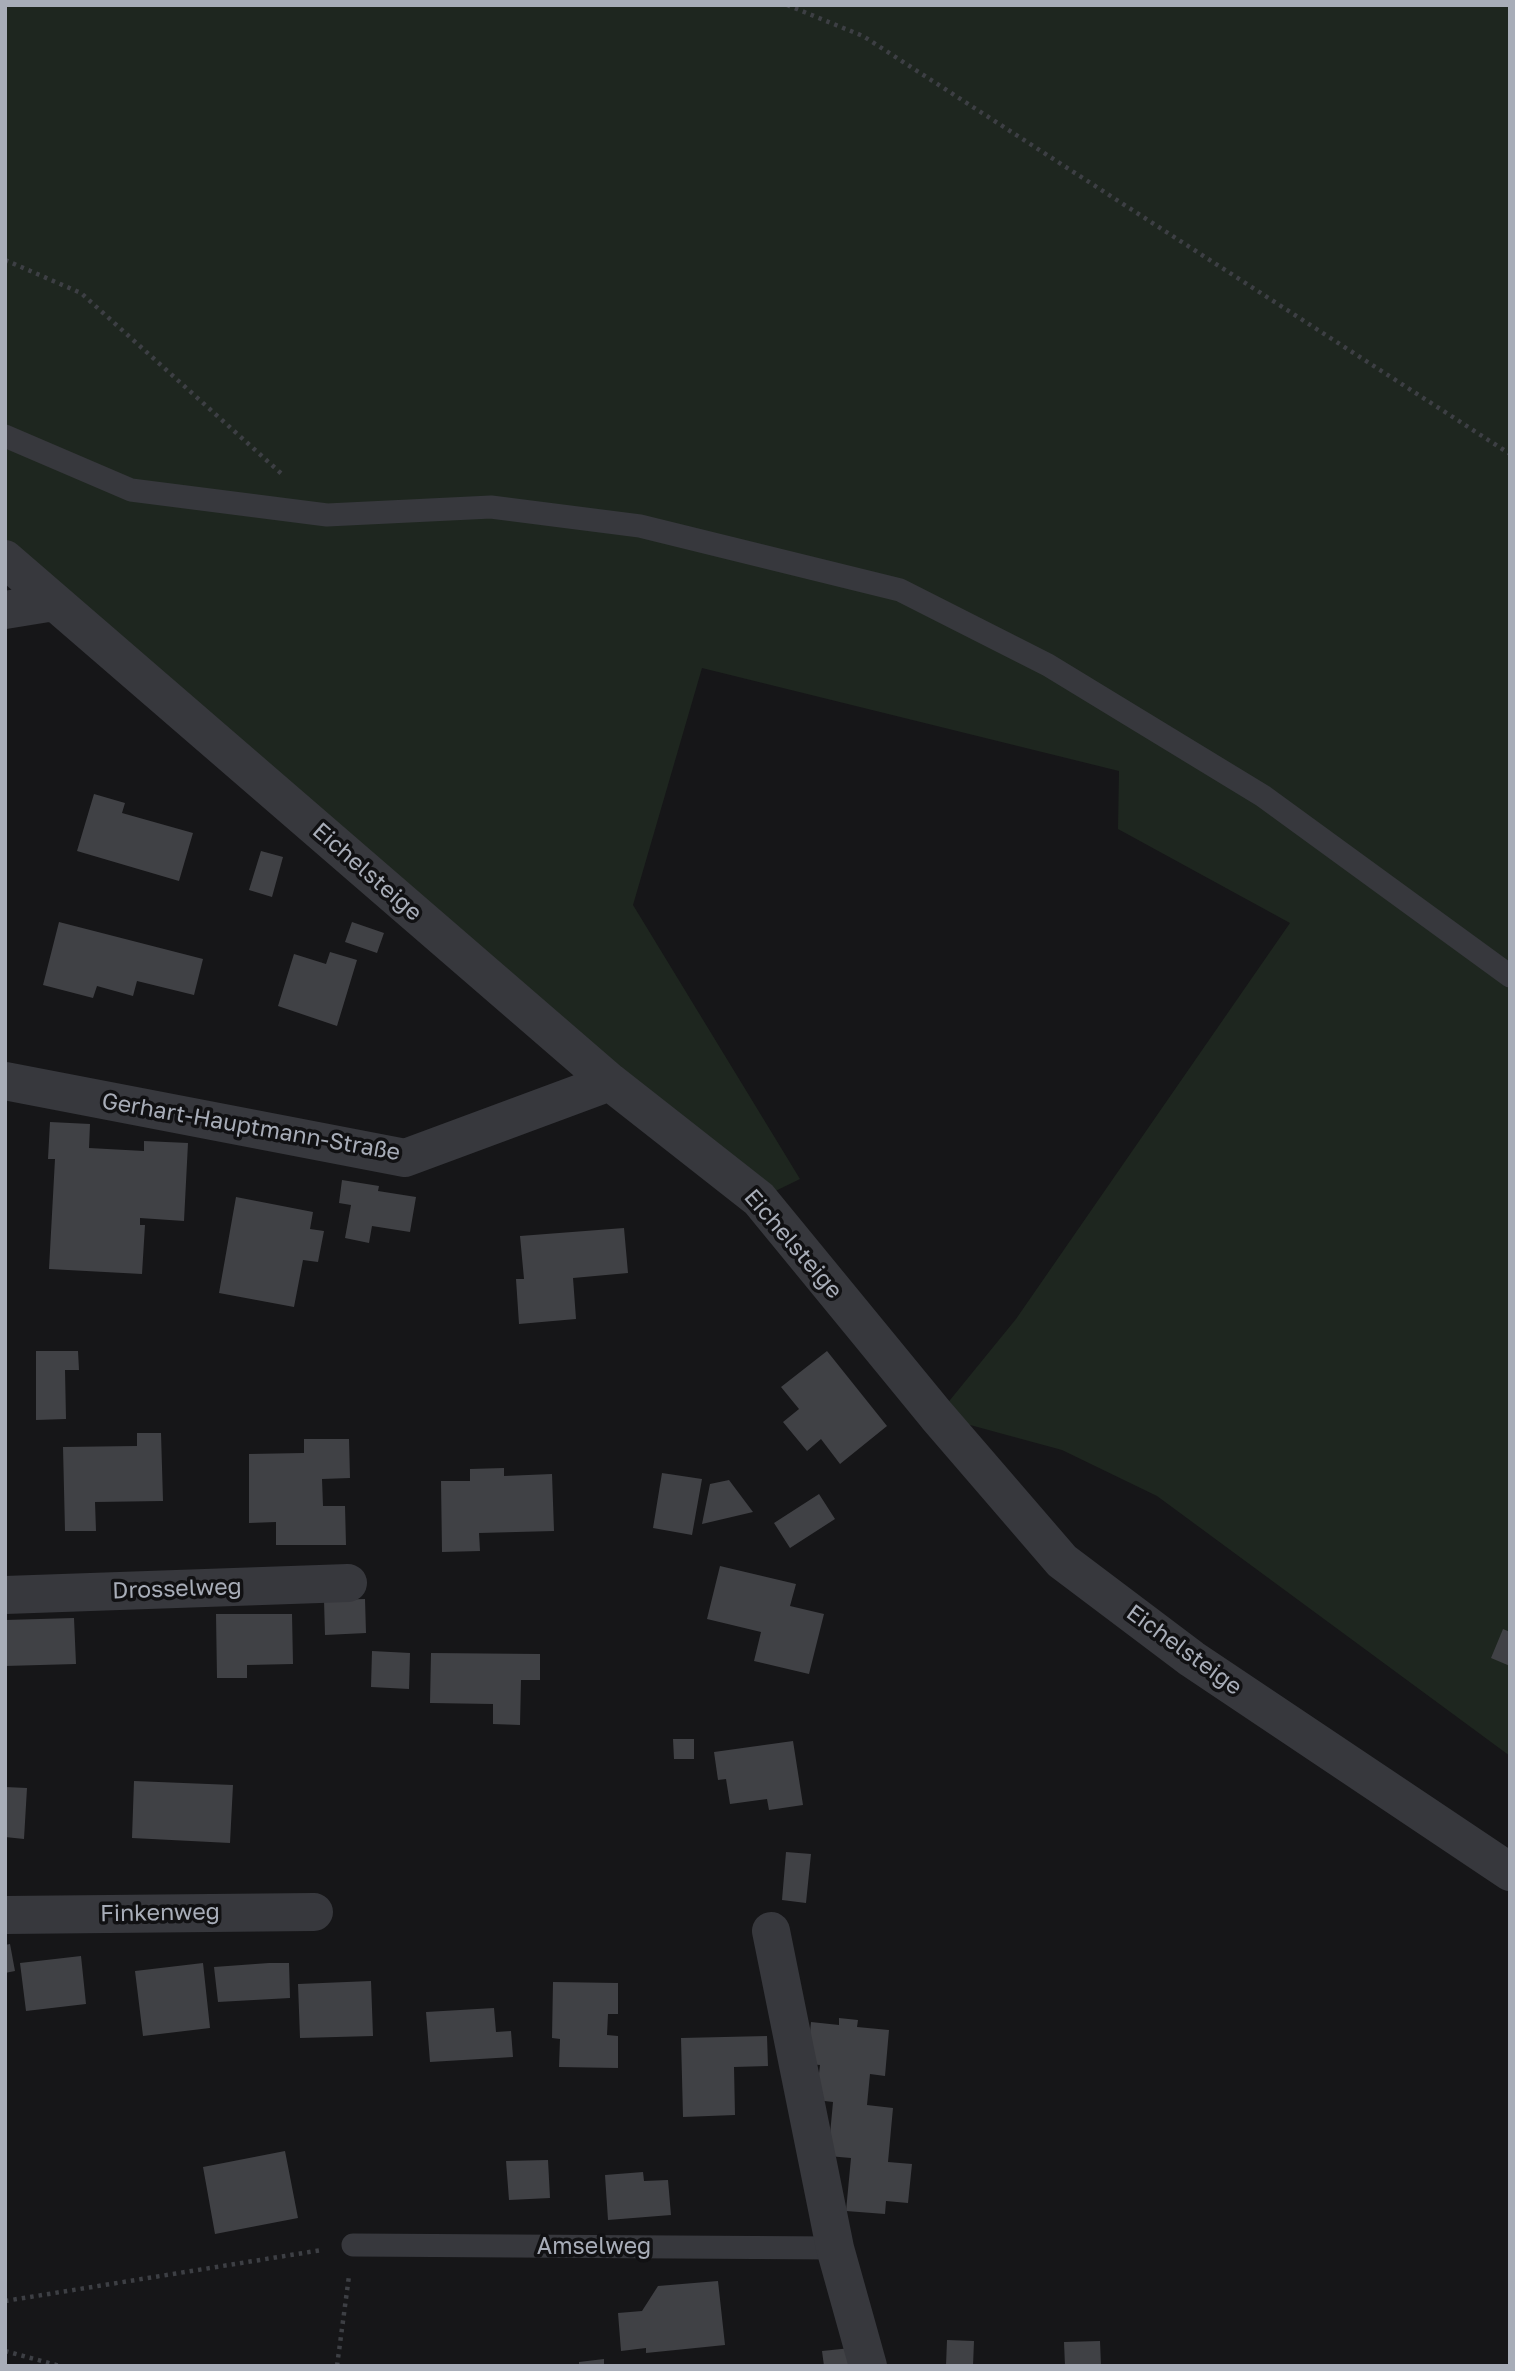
<!DOCTYPE html>
<html>
<head>
<meta charset="utf-8">
<style>
	body { margin:0 }
	#map { position:relative; width:1515px; height:2371px; overflow:hidden; background:#161618; font-family:"Golos Text",sans-serif }
	canvas { display:block }
	.frame { position:absolute; inset:0; border:7px solid #a8adb8; pointer-events:none }
</style>
</head>
<body>
<div id="map">
<canvas width="1515" height="2371"></canvas>
<div class="frame"></div>
</div>
<script>
const g = document.querySelector('canvas').getContext('2d');
g.lineJoin = 'round';
function fillPath(path, color) {
  g.fillStyle = color;
  g.fill(path, 'evenodd');
}
function shape(rows) {
  const path = new Path2D();
  for (const r of rows) {
    path.moveTo(r[0], r[1]);
    for (let i = 2; i < r.length; i += 2) path.lineTo(r[i], r[i + 1]);
  }
  return path;
}
function strokePath(path, color, width, dash) {
  g.strokeStyle = color;
  g.lineWidth = width;
  g.lineCap = dash ? 'butt' : 'round';
  g.setLineDash(dash || []);
  g.stroke(path);
}
function write(font, color, halo, rows, align = 'center') {
  g.font = font + ' "Golos Text",sans-serif';
  g.lineWidth = 7;
  g.setLineDash([]);
  g.textBaseline = 'middle';
  g.strokeStyle = halo;
  g.fillStyle = color;
  for (const [text, x, y, turn = 0] of rows) {
    g.save();
    g.translate(x, y);
    g.rotate((+turn || 0) * Math.PI / 180);
    g.textAlign = isNaN(turn) ? turn : align;
    if (halo) g.strokeText(text, 0, 0);
    g.fillText(text, 0, 0);
    g.restore();
  }
}
fillPath(shape([
	[5,5,1510,5,1510,1756,1157,1496,1062,1450,937,1416,1016,1319,1290,923,1118,829,1119,771,702,668,633,905,800,1179,759,1199,5,557]
]), '#1e261f');
fillPath(shape([
	[94,794,125,803,122,813,193,833,179,881,77,851],
	[261,851,283,857,272,897,249,890],
	[59,922,203,959,194,995,137,981,133,996,97,986,93,998,43,985],
	[352,922,384,933,377,953,345,942],
	[330,952,357,960,337,1026,278,1006,294,954,326,964],
	[50,1122,90,1124,89,1148,144,1151,144,1141,188,1143,184,1221,140,1218,140,1225,145,1225,142,1274,49,1269,55,1159,48,1159],
	[342,1180,379,1186,378,1191,416,1197,410,1232,372,1226,369,1243,345,1238,351,1205,339,1203],
	[236,1197,313,1212,310,1229,324,1231,318,1262,303,1260,294,1307,219,1293],
	[624,1228,628,1273,573,1278,576,1319,519,1324,516,1279,524,1279,520,1236],
	[36,1351,78,1351,79,1370,65,1370,66,1419,36,1420],
	[827,1351,887,1426,840,1464,821,1439,807,1451,783,1422,799,1409,781,1387],
	[137,1433,161,1433,163,1501,95,1502,96,1531,65,1531,63,1447,137,1446],
	[304,1439,349,1439,350,1478,322,1479,323,1506,345,1506,346,1545,276,1545,276,1522,249,1523,249,1454,304,1453],
	[504,1468,504,1476,552,1474,554,1531,479,1533,480,1551,442,1552,441,1481,470,1481,470,1469],
	[662,1473,702,1479,692,1535,653,1528],
	[729,1480,753,1512,702,1524,710,1484],
	[819,1494,835,1519,790,1548,774,1523],
	[720,1566,796,1584,790,1606,824,1614,809,1674,754,1661,761,1632,707,1619],
	[365,1599,366,1633,325,1635,324,1600],
	[216,1614,292,1614,293,1664,247,1665,247,1678,217,1678],
	[74,1618,76,1664,5,1666,5,1620],
	[1503,1629,1510,1632,1510,1666,1491,1658],
	[372,1651,410,1653,409,1689,371,1687],
	[431,1653,540,1654,540,1680,521,1680,520,1725,493,1724,493,1704,430,1703],
	[673,1739,694,1739,694,1759,674,1759],
	[793,1741,803,1805,769,1810,767,1799,730,1804,726,1779,718,1780,714,1752],
	[134,1781,233,1785,230,1843,132,1838],
	[5,1787,27,1788,24,1839,5,1837],
	[786,1852,811,1854,806,1903,782,1900],
	[10,1944,15,1971,5,1973,5,1945],
	[81,1956,86,2004,26,2011,20,1963],
	[203,1963,210,2028,143,2036,135,1971],
	[269,1963,289,1963,290,1998,218,2002,214,1967],
	[371,1981,373,2036,300,2038,298,1984],
	[553,1982,618,1983,618,2014,608,2014,607,2035,618,2036,618,2068,559,2067,560,2039,552,2038],
	[494,2008,496,2032,511,2031,513,2057,430,2062,426,2012],
	[839,2018,858,2020,857,2027,889,2030,885,2076,870,2074,867,2105,893,2108,888,2162,912,2164,908,2203,886,2201,885,2214,846,2211,851,2158,828,2156,833,2102,816,2100,820,2065,807,2064,811,2022,839,2025],
	[767,2036,768,2066,734,2067,735,2115,683,2117,681,2038],
	[285,2151,298,2218,215,2234,203,2167],
	[548,2160,550,2198,509,2200,506,2161],
	[643,2172,644,2181,668,2180,671,2215,608,2220,605,2175],
	[718,2281,725,2345,646,2353,646,2348,621,2351,618,2313,642,2311,658,2286],
	[947,2340,974,2341,973,2366,946,2366],
	[1100,2341,1101,2366,1065,2366,1064,2342],
	[851,2348,853,2366,824,2366,822,2351],
	[604,2359,604,2366,579,2366,579,2362]
]), '#404145');
strokePath(shape([
	[787,5,863,36,1510,454],
	[5,260,81,293,284,476],
	[5,2301,322,2250],
	[5,2351,60,2366],
	[337,2366,349,2276]
]), '#3d3f44', 4.5, [3.5, 5]);
strokePath(shape([
	[5,436,131,490,327,515,491,507,640,526,900,590,1048,665,1263,796,1510,976],
	[353,2245,835,2248]
]), '#37383d', 23);
strokePath(shape([
	[5,559,610,1082,759,1199,937,1416,1062,1561,1192,1659,1510,1872],
	[5,610,54,602],
	[5,1081,405,1158,610,1082],
	[5,1595,348,1583],
	[5,1915,314,1912],
	[771,1931,835,2248,868,2366]
]), '#37383d', 38);
write('23px', '#a8adb8', '#111113', [
	["Eichelsteige",367,872,41],
	["Gerhart-Hauptmann-Straße",251,1127,10],
	["Eichelsteige",793,1244,49],
	["Drosselweg",177,1589,-2],
	["Eichelsteige",1184,1650,36],
	["Finkenweg",160,1913,-1],
	["Amselweg",594,2247]
]);
</script>
</body>
</html>
